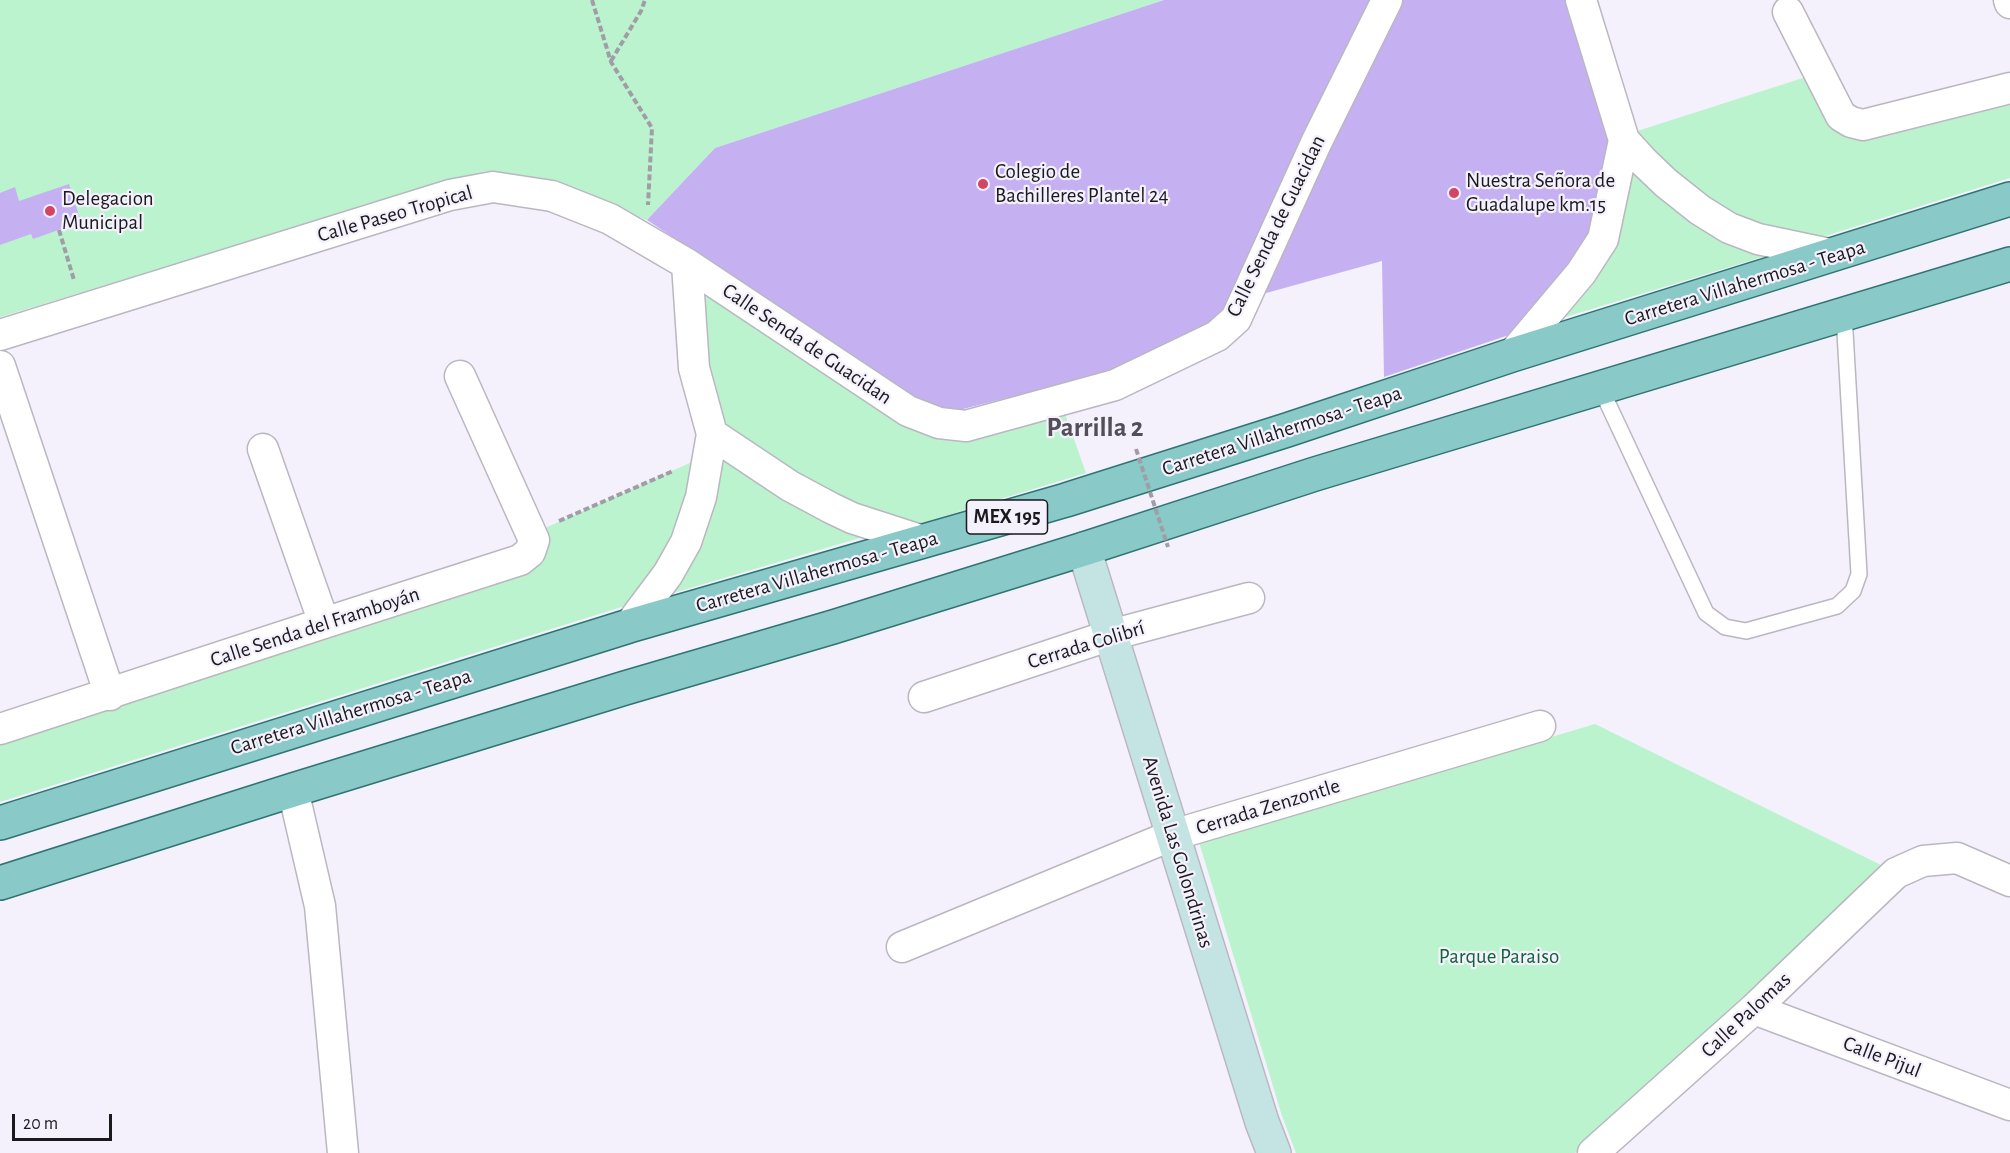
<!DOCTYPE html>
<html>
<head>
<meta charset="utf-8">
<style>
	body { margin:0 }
	#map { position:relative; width:2010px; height:1153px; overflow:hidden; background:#f4f1fc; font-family:"Alegreya Sans",sans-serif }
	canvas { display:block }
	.scale { position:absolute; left:12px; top:1114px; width:100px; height:27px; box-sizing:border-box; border:3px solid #1a191d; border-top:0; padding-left:8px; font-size:18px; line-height:21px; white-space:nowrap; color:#1a191d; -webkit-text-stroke:4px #f4f1fc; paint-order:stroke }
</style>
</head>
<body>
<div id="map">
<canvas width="2010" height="1153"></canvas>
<div class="scale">20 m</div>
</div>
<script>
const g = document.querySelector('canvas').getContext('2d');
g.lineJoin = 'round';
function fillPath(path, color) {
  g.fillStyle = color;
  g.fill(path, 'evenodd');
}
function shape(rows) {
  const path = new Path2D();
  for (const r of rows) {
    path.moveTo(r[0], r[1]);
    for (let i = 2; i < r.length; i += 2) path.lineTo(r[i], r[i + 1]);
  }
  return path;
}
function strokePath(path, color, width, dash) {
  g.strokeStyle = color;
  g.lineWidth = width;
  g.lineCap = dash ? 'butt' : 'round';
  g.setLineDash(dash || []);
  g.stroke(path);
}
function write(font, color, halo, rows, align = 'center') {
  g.font = font + ' "Alegreya Sans",sans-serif';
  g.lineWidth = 4.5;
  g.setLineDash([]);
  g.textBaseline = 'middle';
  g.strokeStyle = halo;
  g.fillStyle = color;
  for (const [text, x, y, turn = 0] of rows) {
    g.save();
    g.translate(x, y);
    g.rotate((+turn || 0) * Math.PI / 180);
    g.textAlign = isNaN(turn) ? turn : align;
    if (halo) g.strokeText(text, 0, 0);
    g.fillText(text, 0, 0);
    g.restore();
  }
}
fillPath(shape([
	[0,0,1164,0,715,148,647,220,531,177,486,171,0,317],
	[1806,77,1834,127,2010,96,2010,178,1819,238,1766,227,1731,215,1673,174,1631,133],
	[1633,169,1769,255,1559,319],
	[702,288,906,424,1064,411,1086,473,912,526,839,498,796,475,722,425,706,364],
	[721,455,870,535,670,594],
	[694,461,691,494,675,536,657,569,628,605,0,802,0,742,542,558,549,540,545,528],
	[1595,724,1883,866,1575,1153,1296,1153,1282,1116,1199,842]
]), '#bbf3ce');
fillPath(shape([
	[1164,0,1375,0,1225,308,1209,326,1109,372,963,409,942,411,912,396,647,220,715,148],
	[1402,0,1570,0,1612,138,1593,235,1515,333,1384,377,1382,261,1259,295],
	[69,184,81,222,33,239,31,234,0,245,0,193,15,187,19,201]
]), '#c5b0f2');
const lane = shape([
	[1601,389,1706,613,1725,627,1746,631,1837,606,1853,591,1859,574,1844,315]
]);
const street = shape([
	[1581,0,1624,140,1644,162,1666,183,1700,210,1729,228,1758,239,1834,255],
	[2009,0,2010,3],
	[1788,12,1841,116,1851,122,1863,125,2010,88],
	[687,264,908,411,939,423,966,426,1115,385,1217,336,1236,319,1317,141,1387,0],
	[0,335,450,195,493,187,552,196,610,219,687,264,694,368,712,434,701,497,686,542,668,574,629,626],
	[1512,355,1581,273,1603,239,1624,140],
	[0,366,110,695],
	[712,434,790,486,831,508,852,518,923,541],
	[263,449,324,623],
	[924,697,1111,635,1249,598],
	[0,729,324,623,520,560,530,552,534,540,460,376],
	[293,790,320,906,343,1153],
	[902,947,1173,835,1540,726],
	[1754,1009,2010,1105],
	[1593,1153,1754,1009,1896,873,1923,861,1957,858,2010,881]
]);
const secondary = shape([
	[1084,549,1262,1122,1274,1153]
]);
const primary = shape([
	[0,823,629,626,1066,500,1287,430,1512,355,2010,199],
	[0,883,293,790,625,688,833,627,1084,549,1315,474,2010,264]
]);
strokePath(lane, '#bab7c1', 18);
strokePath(street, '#bab7c1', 33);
strokePath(secondary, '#bab7c1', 36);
strokePath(primary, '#2f7473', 36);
strokePath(shape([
	[592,0,611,62,652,128,648,205],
	[611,61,641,11,645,0],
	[59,230,74,280],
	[559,521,673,471]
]), '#a09da6', 4, [6, 3]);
strokePath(lane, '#fff', 15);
strokePath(street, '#fff', 30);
strokePath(secondary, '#c4e4e3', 33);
strokePath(primary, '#89c9c7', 33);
strokePath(shape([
	[1136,449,1168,547]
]), '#a09da6', 4, [6, 3]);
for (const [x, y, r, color] of [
	[983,184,6,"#d44464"],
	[1454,193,6,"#d44464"],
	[50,211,6,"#d44464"]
]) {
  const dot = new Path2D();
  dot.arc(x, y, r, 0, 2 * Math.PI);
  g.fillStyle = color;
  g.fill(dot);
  strokePath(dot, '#f4f1fc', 2);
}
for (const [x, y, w] of [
	[1007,517,81]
]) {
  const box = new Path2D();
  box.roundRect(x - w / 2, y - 17, w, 34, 4.5);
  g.fillStyle = '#f4f1fc';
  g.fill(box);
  strokePath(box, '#1a191d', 1.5);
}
write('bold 20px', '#1a191d', null, [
	["MEX 195",1007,517]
]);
write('21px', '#1a191d', '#f4f1fc', [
	["Colegio de",995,172],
	["Bachilleres Plantel 24",995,196],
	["Nuestra Señora de",1466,181],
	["Guadalupe km.15",1466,205],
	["Delegacion",62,199],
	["Municipal",62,223]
], 'left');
write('21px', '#1a191d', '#f4f1fc', [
	["Calle Paseo Tropical",395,214,-16],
	["Calle Senda de Guacidan",1276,226,-64],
	["Carretera Villahermosa - Teapa",1745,283,-17],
	["Calle Senda de Guacidan",807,344,34],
	["Carretera Villahermosa - Teapa",1282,431,-18],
	["Carretera Villahermosa - Teapa",817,572,-16],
	["Calle Senda del Framboyán",315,627,-18],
	["Cerrada Colibrí",1086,645,-17],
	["Carretera Villahermosa - Teapa",351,712,-17],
	["Cerrada Zenzontle",1268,807,-17],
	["Avenida Las Golondrinas",1178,852,73],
	["Calle Palomas",1746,1015,-43],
	["Calle Pijul",1882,1057,21]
]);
write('21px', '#12633b', '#f4f1fc', [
	["Parque Paraiso",1499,957]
]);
write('bold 27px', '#524f58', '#f4f1fc', [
	["Parrilla 2",1095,428]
]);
</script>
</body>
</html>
